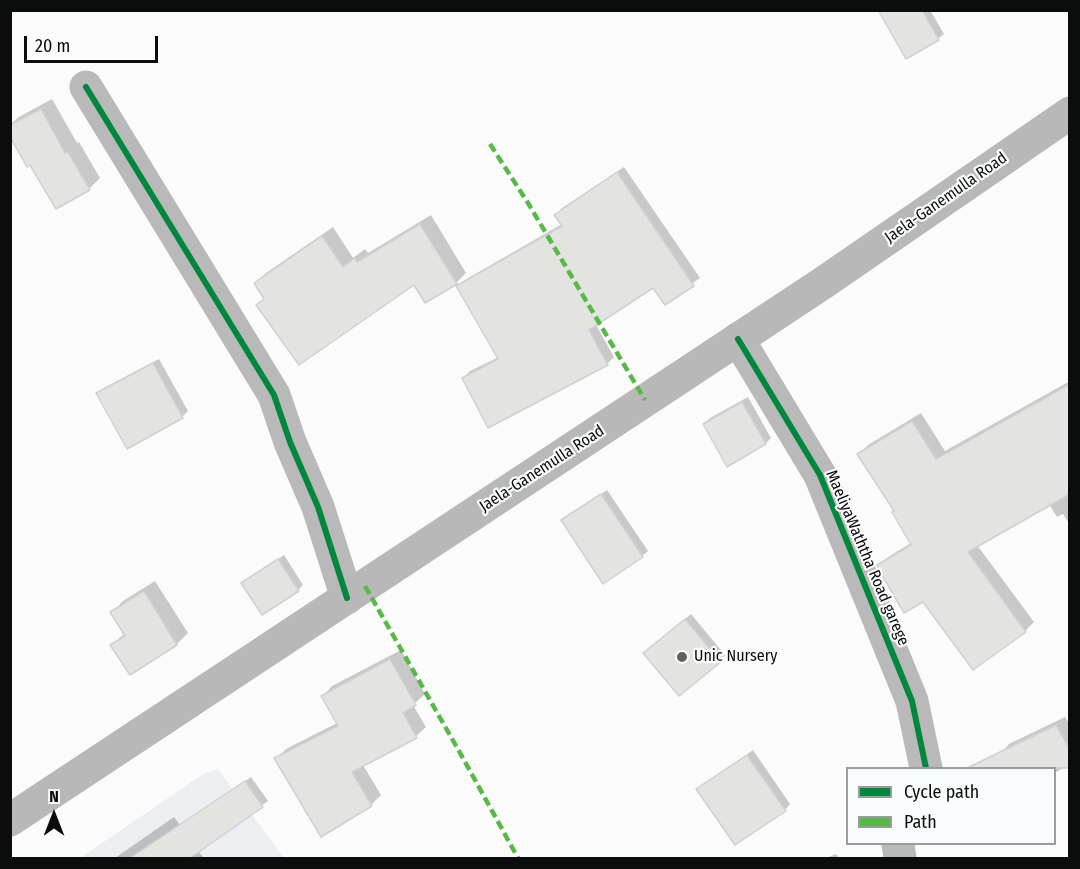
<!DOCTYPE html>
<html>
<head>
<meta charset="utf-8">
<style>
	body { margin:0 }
	#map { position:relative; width:1080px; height:869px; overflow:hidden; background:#fbfbfb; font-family:"Fira Sans Condensed",sans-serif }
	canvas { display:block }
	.frame { position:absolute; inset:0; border:12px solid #0b0c0c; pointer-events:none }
	.legend { position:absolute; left:846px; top:767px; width:210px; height:78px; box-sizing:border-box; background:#fafbfc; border:2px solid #9a9b9c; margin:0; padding:8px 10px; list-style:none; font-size:18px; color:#0b0c0c }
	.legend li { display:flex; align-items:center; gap:12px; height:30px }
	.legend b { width:30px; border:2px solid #9a9b9c }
	.north { position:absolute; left:24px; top:785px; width:60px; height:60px; -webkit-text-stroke:4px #fafbfc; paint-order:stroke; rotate:0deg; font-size:16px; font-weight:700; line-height:24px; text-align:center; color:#0b0c0c }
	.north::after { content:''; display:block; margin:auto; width:21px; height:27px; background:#0b0c0c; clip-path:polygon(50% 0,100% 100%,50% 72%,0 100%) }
	.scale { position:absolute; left:24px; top:36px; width:134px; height:27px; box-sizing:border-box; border:3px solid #0b0c0c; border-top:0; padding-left:8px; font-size:18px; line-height:21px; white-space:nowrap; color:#0b0c0c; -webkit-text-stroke:4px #fafbfc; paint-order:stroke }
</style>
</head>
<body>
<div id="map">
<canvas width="1080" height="869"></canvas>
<div class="frame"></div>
<ul class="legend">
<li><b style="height:8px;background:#00873e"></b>Cycle path</li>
<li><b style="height:8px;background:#58b947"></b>Path</li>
</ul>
<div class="north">N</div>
<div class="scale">20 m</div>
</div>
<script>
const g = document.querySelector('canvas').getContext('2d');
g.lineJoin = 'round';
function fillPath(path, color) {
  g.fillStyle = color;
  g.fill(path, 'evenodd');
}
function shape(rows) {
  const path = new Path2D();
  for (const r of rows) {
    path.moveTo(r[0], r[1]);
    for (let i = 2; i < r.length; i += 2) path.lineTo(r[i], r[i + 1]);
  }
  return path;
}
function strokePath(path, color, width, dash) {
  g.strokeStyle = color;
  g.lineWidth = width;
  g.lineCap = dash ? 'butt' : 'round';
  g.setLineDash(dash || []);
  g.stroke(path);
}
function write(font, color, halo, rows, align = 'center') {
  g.font = font + ' "Fira Sans Condensed",sans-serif';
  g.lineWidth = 4.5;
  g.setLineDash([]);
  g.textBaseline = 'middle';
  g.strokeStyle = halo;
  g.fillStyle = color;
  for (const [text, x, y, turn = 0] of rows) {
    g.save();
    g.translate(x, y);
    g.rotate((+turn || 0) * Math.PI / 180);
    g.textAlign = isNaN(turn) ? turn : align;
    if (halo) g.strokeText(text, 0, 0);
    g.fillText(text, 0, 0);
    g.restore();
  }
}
fillPath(shape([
	[218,769,284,858,80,858,205,773]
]), '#eceef2');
fillPath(shape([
	[880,10,930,10,944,34,938,39],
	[52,99,77,143,79,142,100,178,89,189,30,163,10,125,19,117],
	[624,167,700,278,665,303,653,286,595,323,614,357,607,364,463,378,470,371,499,357,458,287,465,280,562,224,556,215,562,208],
	[431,215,466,273,456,283,415,283,265,298,255,284,266,273,333,227,353,258,365,249,368,253],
	[159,359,188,411,182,417,127,447,98,394,104,388],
	[1070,381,1070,525,1063,514,1057,517,1049,504,977,545,1034,622,1025,631,973,668,923,600,879,565,888,557,911,543,895,511,859,454,868,445,921,413,945,451],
	[748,397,771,438,766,443,728,465,705,424,710,418],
	[607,490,648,551,642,556,562,521],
	[284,555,303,585,298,590,243,583],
	[155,581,188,633,177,644,130,673,112,645,125,633,112,612,123,601],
	[691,614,725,655,720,660,651,647],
	[401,650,425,694,413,705,426,727,416,736,363,765,381,795,371,805,276,759,286,749,337,723,323,696,332,686],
	[1065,717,1070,725,1070,765,1054,773,1054,768,1007,768,1000,754,1009,744],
	[753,750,790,804,785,810,698,789],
	[251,777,268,801,198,851,204,858,115,858,174,817,180,825],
	[836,854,839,858,826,858]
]), '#0003');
const building = shape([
	[878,10,922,10,939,40,906,59,878,10],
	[41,109,65,153,68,152,90,190,56,209,30,165,27,167,10,137,10,125,41,109],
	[617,172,694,286,665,305,653,288,589,330,608,365,488,428,462,378,498,359,456,286,562,226,554,215,617,172],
	[420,224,457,284,425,303,414,285,299,365,256,305,264,299,254,283,322,236,343,267,355,258,357,262,420,224],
	[153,363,183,418,127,449,96,393,153,363],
	[1070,384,1070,494,968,552,1026,632,973,670,923,602,904,613,879,570,877,565,911,545,892,512,894,511,857,454,912,421,936,459,1070,384],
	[742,402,766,444,727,467,703,424,742,402],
	[601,494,643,557,603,584,561,520,601,494],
	[278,559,299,591,262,615,241,583,278,559],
	[144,591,177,645,130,675,110,645,125,636,110,612,144,591],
	[685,619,721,662,679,696,643,653,685,619],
	[390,659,416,705,403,713,417,738,352,772,372,806,321,837,274,758,338,726,321,696,390,659],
	[1056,725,1070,750,1070,768,967,768,1056,725],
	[747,755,786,811,735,845,696,789,747,755],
	[245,781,263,807,190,858,130,858,245,781]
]);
fillPath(building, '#e3e3e2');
strokePath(building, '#d0d0d0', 1.5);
strokePath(shape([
	[86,87,274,395,290,442,318,507,347,598],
	[738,339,820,475,912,701,926,768],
	[898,844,900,858]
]), '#bab9b9', 33);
strokePath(shape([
	[10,820,823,283,1070,113]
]), '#b9b8b8', 33);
strokePath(shape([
	[490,144,528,203,645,400],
	[365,586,459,751,518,858]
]), '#58b947', 4.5, [9, 4.5]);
strokePath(shape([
	[86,87,274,395,290,442,318,507,347,598],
	[738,339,820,475,912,701,926,768]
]), '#00873e', 6);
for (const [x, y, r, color] of [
	[682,657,6,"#5f6060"]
]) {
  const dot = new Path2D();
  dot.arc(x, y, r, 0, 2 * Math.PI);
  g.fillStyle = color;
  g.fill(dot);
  strokePath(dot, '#fafbfc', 2);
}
write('16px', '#0b0c0c', '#fafbfc', [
	["Jaela-Ganemulla Road",946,198,-35],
	["Jaela-Ganemulla Road",542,469,-33],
	["MaeliyaWaththa Road garege",867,558,67]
]);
write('16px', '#0b0c0c', '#fafbfc', [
	["Unic Nursery",694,657]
], 'left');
</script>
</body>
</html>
